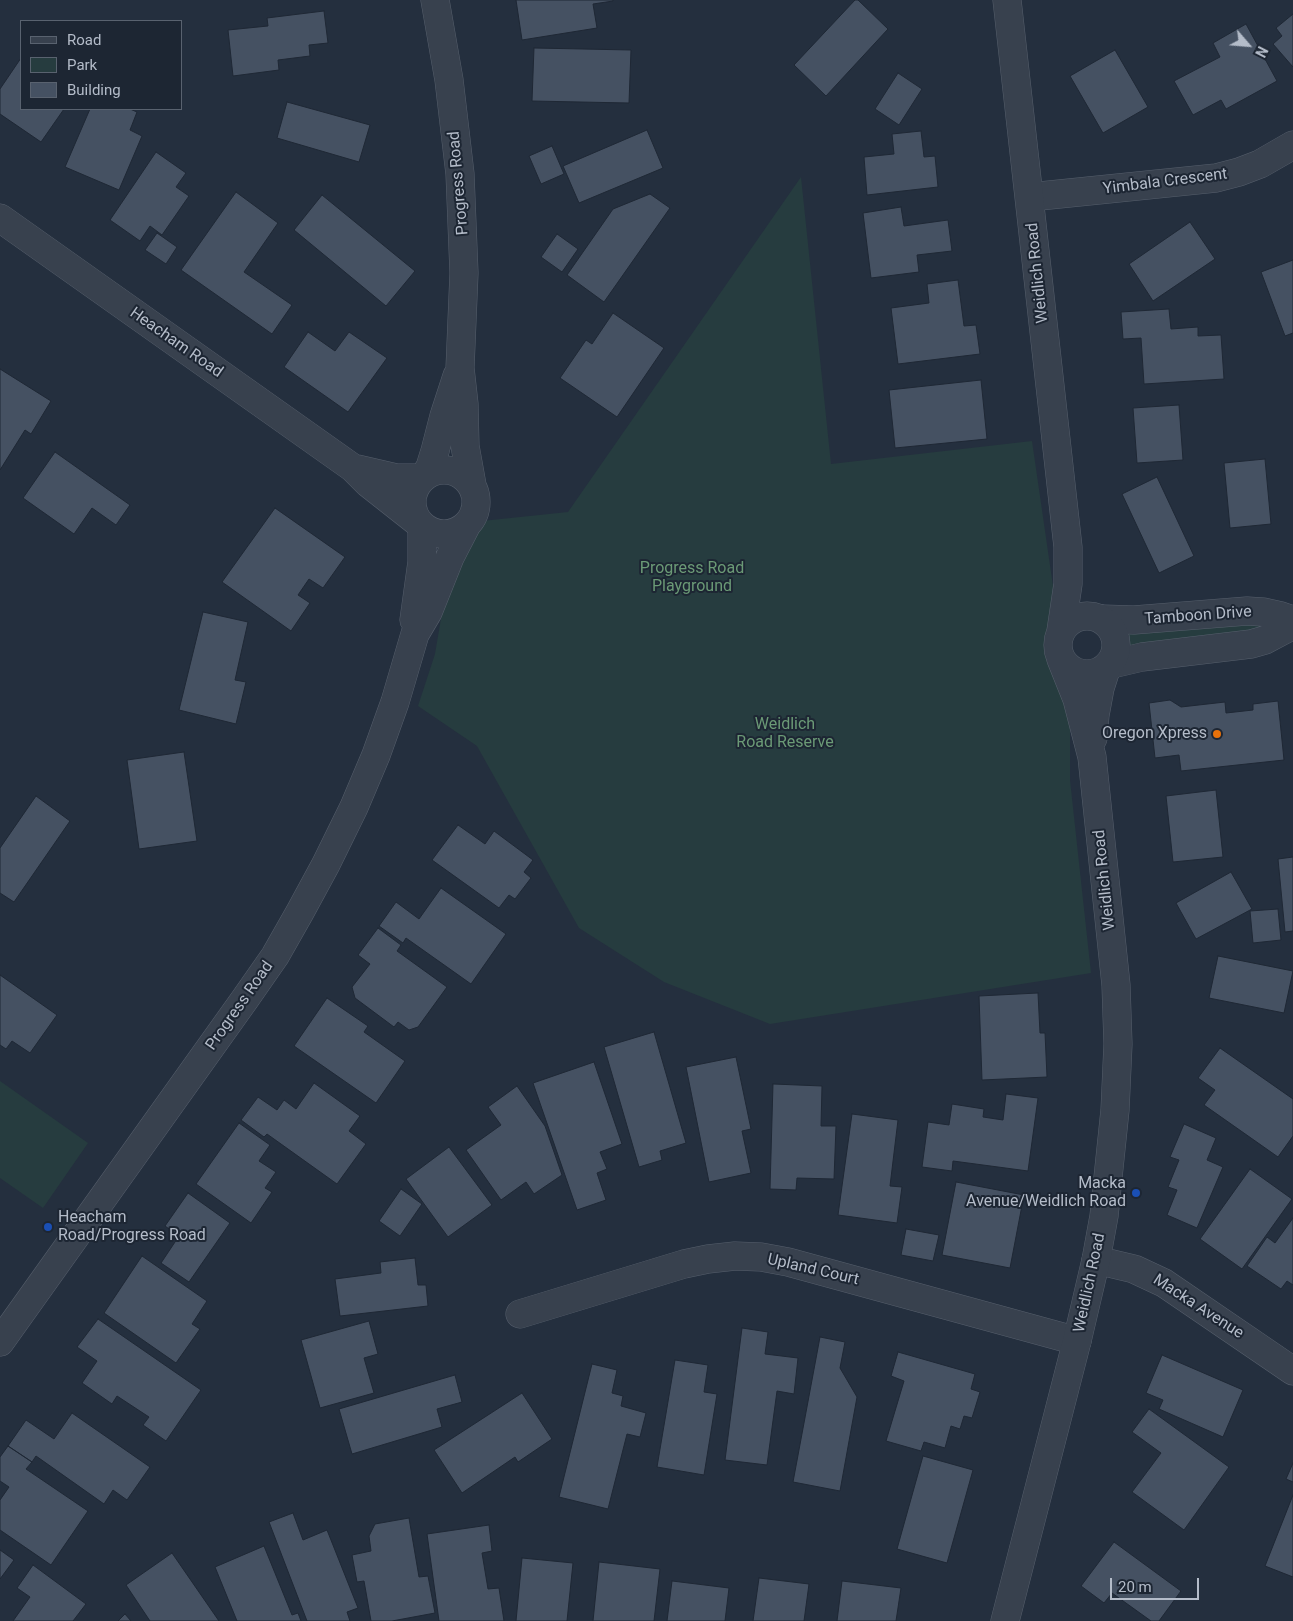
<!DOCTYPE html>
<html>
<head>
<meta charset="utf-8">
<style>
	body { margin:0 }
	#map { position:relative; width:1293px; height:1621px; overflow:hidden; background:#242f3e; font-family:Roboto,sans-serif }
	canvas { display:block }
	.legend { position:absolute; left:20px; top:20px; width:162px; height:90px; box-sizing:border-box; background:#1d2633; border:1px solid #59626f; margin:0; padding:6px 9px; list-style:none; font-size:15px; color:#b4bcc9 }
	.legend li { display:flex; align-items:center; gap:10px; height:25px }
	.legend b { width:25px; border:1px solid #59626f }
	.north { position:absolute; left:1223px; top:20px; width:50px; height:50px; -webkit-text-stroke:4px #1d2633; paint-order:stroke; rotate:117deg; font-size:14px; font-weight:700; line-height:20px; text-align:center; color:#b4bcc9 }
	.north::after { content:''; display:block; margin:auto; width:18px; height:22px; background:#b4bcc9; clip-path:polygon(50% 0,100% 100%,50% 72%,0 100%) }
	.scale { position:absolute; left:1110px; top:1578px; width:89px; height:22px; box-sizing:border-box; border:2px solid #b4bcc9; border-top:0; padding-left:6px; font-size:15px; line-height:18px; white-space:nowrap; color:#b4bcc9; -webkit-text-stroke:4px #1d2633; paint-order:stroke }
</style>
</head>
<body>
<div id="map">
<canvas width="1293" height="1621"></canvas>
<ul class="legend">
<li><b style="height:6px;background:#38414e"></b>Road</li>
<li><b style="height:14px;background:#263c3f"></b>Park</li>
<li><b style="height:14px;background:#455162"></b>Building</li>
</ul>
<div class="north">N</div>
<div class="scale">20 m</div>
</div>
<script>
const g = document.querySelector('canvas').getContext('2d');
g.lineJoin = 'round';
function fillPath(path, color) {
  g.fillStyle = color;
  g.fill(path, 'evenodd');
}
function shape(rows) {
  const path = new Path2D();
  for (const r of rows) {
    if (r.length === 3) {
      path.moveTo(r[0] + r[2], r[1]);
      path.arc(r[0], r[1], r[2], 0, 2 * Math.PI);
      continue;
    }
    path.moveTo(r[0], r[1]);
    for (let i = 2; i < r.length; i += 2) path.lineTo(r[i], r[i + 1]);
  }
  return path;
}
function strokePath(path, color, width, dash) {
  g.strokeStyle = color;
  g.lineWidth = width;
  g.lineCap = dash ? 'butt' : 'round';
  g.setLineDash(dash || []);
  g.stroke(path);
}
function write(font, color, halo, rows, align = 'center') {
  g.font = font + ' Roboto,sans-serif';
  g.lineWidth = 4;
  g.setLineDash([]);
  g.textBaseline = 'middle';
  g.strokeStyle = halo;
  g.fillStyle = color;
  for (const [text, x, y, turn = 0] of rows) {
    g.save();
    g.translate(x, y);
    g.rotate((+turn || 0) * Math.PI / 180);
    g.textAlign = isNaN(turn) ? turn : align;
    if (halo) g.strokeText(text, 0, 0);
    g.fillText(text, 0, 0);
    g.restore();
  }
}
fillPath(shape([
	[801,177,831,464,1032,441,1054,593,1047,645,1047,653,1070,717,1070,780,1091,973,770,1024,664,982,579,928,477,746,418,706,435,654,443,607,475,531,482,521,568,512],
	[1257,618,1266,630,1127,655,1127,642,1125,627],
	[0,1081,88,1143,43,1208,0,1178]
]), '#263c3f');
const building = shape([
	[516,0,613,0,613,1,593,4,597,28,522,40,516,0],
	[855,0,858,0,888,29,826,96,794,65,855,0],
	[324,11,328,43,309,45,310,56,278,60,279,70,233,76,228,30,268,26,267,18,324,11],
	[1293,14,1293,67,1273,44,1282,36,1276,28,1293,14],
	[1246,24,1277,81,1226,109,1221,100,1193,115,1174,81,1220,57,1213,43,1246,24],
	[534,48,631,50,629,103,532,101,534,48],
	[1115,50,1148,107,1103,133,1070,76,1115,50],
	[21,58,21,109,64,109,41,142,0,114,0,89,21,58],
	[898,73,922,89,899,125,875,109,898,73],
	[287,102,370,125,359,162,277,138,287,102],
	[90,109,130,109,137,112,130,130,142,136,119,190,65,167,90,109],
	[647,130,663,168,579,203,563,166,647,130],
	[921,131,924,157,935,156,938,187,867,195,864,157,894,154,892,134,921,131],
	[552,146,564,174,541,184,529,156,552,146],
	[156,152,186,173,176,187,189,196,162,235,150,226,140,241,110,220,156,152],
	[236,192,278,223,244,272,292,305,272,334,181,270,236,192],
	[650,194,670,208,604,302,567,275,613,209,650,194],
	[322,195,415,271,386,306,294,230,322,195],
	[901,207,904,226,948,220,952,251,917,255,919,272,871,278,863,213,901,207],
	[1190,222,1215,259,1153,301,1129,264,1190,222],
	[157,233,177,247,166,264,145,250,157,233],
	[557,234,578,249,562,272,541,257,557,234],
	[1293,260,1293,333,1285,336,1261,272,1293,260],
	[958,280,964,326,976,325,980,354,898,364,891,308,929,303,927,284,958,280],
	[1169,309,1171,329,1198,327,1198,336,1221,335,1224,379,1144,384,1141,338,1123,339,1121,312,1169,309],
	[613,313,664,348,617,417,560,378,586,340,592,344,613,313],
	[308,332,335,351,349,332,387,358,348,412,284,367,308,332],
	[0,369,51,401,31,434,25,430,0,470,0,369],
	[981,380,987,439,895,448,889,390,981,380],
	[1179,405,1183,460,1137,463,1133,408,1179,405],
	[55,452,130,505,116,525,92,508,74,534,23,498,55,452],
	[1265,459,1271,524,1230,528,1224,463,1265,459],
	[1157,477,1194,556,1159,573,1122,494,1157,477],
	[275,508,345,557,323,588,309,579,298,595,310,603,291,631,222,582,275,508],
	[203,612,248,622,235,680,246,682,236,724,179,710,203,612],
	[1170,700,1181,707,1225,702,1226,713,1253,710,1253,704,1278,701,1284,760,1181,771,1179,755,1155,758,1149,703,1170,700],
	[184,752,197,841,139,849,127,760,184,752],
	[1216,790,1223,857,1173,862,1166,796,1216,790],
	[36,796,70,821,14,902,0,893,0,848,36,796],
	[458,825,485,844,494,831,533,860,524,872,531,878,515,899,509,895,499,908,432,860,458,825],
	[1293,857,1293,931,1285,932,1278,859,1293,857],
	[1231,872,1252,909,1196,939,1176,903,1231,872],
	[441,888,506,934,471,984,406,938,403,943,379,926,396,902,419,919,441,888],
	[1278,909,1281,940,1253,943,1250,911,1278,909],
	[378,928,401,945,397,951,447,987,418,1027,409,1030,398,1022,394,1027,355,998,352,987,370,964,358,955,378,928],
	[1218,956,1293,971,1284,1013,1209,998,1218,956],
	[0,975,57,1015,30,1053,12,1041,6,1049,0,1045,0,975],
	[1038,993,1040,1033,1045,1033,1047,1077,982,1080,979,996,1038,993],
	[327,998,368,1026,364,1032,405,1061,376,1103,294,1046,327,998],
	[654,1032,686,1143,660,1151,662,1160,639,1167,604,1047,654,1032],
	[1220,1048,1293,1099,1293,1136,1278,1157,1204,1105,1215,1090,1198,1078,1220,1048],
	[736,1057,751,1129,742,1131,751,1173,709,1182,686,1067,736,1057],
	[594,1062,622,1144,600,1152,607,1169,597,1173,606,1200,577,1210,533,1083,594,1062],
	[314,1083,360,1116,349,1131,366,1144,337,1184,267,1134,264,1137,241,1120,258,1097,277,1110,284,1100,296,1109,314,1083],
	[773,1084,822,1086,821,1126,836,1126,834,1179,797,1178,796,1190,770,1189,773,1084],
	[517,1086,545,1126,562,1175,534,1194,526,1182,501,1200,466,1150,501,1125,488,1107,517,1086],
	[1006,1094,1038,1098,1028,1171,953,1161,952,1171,922,1167,928,1122,949,1125,952,1104,984,1109,983,1117,1003,1120,1006,1094],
	[852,1114,898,1120,890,1186,902,1187,897,1223,838,1215,852,1114],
	[239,1123,270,1145,259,1161,276,1172,265,1188,272,1192,251,1223,196,1184,239,1123],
	[1184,1124,1216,1138,1207,1160,1223,1167,1197,1228,1167,1215,1177,1190,1168,1187,1179,1160,1170,1157,1184,1124],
	[449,1147,492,1205,448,1237,406,1179,449,1147],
	[1250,1169,1292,1199,1242,1269,1200,1239,1250,1169],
	[956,1182,1024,1195,1010,1268,942,1255,956,1182],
	[401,1189,422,1204,400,1236,379,1221,401,1189],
	[188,1193,230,1223,189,1282,161,1263,179,1236,165,1226,188,1193],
	[1293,1218,1293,1285,1287,1281,1281,1289,1247,1266,1267,1237,1275,1243,1293,1218],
	[906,1229,939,1235,933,1261,901,1255,906,1229],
	[142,1256,207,1301,192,1324,200,1329,176,1363,104,1313,142,1256],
	[415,1258,418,1285,426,1285,428,1306,340,1316,335,1279,381,1273,380,1262,415,1258],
	[98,1319,201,1390,166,1441,143,1425,149,1417,117,1396,112,1404,82,1383,97,1361,77,1347,98,1319],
	[369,1321,378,1354,364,1358,374,1393,320,1408,301,1340,369,1321],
	[742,1328,768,1332,765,1354,798,1358,794,1394,777,1391,767,1465,725,1460,742,1328],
	[820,1337,845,1342,840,1368,857,1397,840,1491,793,1482,820,1337],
	[898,1352,975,1374,971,1389,980,1392,972,1418,964,1416,960,1429,951,1426,945,1448,924,1442,921,1451,886,1441,904,1381,891,1376,898,1352],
	[1162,1355,1243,1390,1223,1437,1159,1409,1163,1400,1146,1393,1162,1355],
	[675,1360,708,1365,704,1392,717,1394,704,1475,657,1467,675,1360],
	[592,1364,617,1370,612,1393,623,1396,621,1406,646,1413,640,1437,627,1434,608,1509,559,1497,592,1364],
	[455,1375,462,1402,437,1409,442,1427,352,1454,339,1409,455,1375],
	[522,1393,552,1439,518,1462,515,1457,462,1493,434,1450,522,1393],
	[1149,1409,1229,1467,1184,1530,1132,1492,1161,1453,1132,1432,1149,1409],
	[72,1413,150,1467,127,1500,113,1490,104,1504,36,1456,32,1462,8,1446,26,1420,54,1439,72,1413],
	[8,1446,32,1462,26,1469,88,1511,51,1565,0,1530,0,1500,9,1487,0,1481,0,1457,8,1446],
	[923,1456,973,1470,947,1563,897,1549,923,1456],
	[1293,1463,1293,1482,1286,1479,1293,1463],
	[1293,1495,1293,1577,1265,1566,1293,1495],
	[293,1513,303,1540,327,1530,358,1608,347,1612,350,1621,307,1621,269,1522,293,1513],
	[409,1518,419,1577,428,1576,435,1613,392,1621,371,1621,364,1581,357,1582,352,1555,371,1551,369,1536,375,1524,409,1518],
	[489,1525,492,1551,482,1553,488,1589,499,1588,504,1621,439,1621,427,1534,489,1525],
	[1114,1542,1181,1591,1159,1621,1151,1621,1112,1593,1104,1603,1081,1586,1114,1542],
	[264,1546,292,1615,298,1613,301,1621,237,1621,215,1567,264,1546],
	[0,1550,14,1560,0,1579,0,1550],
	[172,1553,219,1621,150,1621,126,1585,172,1553],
	[522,1558,573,1563,567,1621,516,1621,522,1558],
	[599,1562,660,1569,654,1621,593,1621,599,1562],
	[33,1565,86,1604,73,1621,13,1621,30,1597,17,1588,33,1565],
	[759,1578,809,1584,804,1621,753,1621,759,1578],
	[672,1581,729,1588,725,1621,667,1621,672,1581],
	[842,1581,901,1588,896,1621,837,1621,842,1581],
	[125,1614,131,1621,118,1621,125,1614]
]);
fillPath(building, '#455162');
strokePath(building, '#1f2835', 1);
const minor = shape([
	[435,0,449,80,460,174,464,273,460,368,464,404,465,446,472,485],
	[1030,197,1216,178,1239,172,1260,164,1293,145],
	[0,218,353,468,368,483,420,524],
	[357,469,396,478,423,478],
	[444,502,32],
	[424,477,430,467,435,451,444,416,457,376],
	[1102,619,1134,620,1247,611,1263,612,1281,616,1293,620],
	[414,620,422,562,422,526],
	[1108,665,1142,657,1251,644,1265,640,1293,625],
	[1096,1260,1134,1269,1164,1283,1293,1371],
	[520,1314,684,1264,708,1259,735,1256,761,1257,788,1262,1077,1341],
	[0,1342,245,999,275,956,300,912,326,864,354,807,376,755,395,702,415,634,428,612,450,557,466,526]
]);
const tertiary = shape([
	[1007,0,1068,547,1068,584,1061,631],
	[1087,645,29],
	[1093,738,1095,715,1100,688,1107,666],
	[1005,1621,1077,1341,1096,1260,1104,1216,1115,1110,1118,1044,1116,985,1092,757,1077,699,1061,659]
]);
strokePath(minor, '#565f6c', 29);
strokePath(tertiary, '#565f6c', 29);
strokePath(minor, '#38414e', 28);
strokePath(tertiary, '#38414e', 28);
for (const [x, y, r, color] of [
	[1217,734,5,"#e8710a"],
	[1136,1193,5,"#1a4fb4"],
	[48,1227,5,"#1a4fb4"]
]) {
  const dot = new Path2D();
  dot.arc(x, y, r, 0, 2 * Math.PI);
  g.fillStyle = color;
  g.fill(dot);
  strokePath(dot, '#1d2633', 2);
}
write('16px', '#b4bcc9', '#1d2633', [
	["Yimbala Crescent",1165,182,-7],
	["Progress Road",459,183,-95],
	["Weidlich Road",1038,273,-96],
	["Heacham Road",176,343,35],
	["Tamboon Drive",1198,616,-4],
	["Weidlich Road",1105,880,-96],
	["Progress Road",240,1006,-55],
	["Upland Court",813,1270,13],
	["Weidlich Road",1090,1283,-78],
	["Macka Avenue",1198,1307,33]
]);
write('16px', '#6b9a76', '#1d2633', [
	["Progress Road",692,569],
	["Playground",692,587],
	["Weidlich",785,725],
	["Road Reserve",785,743]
]);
write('16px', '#b4bcc9', '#1d2633', [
	["Oregon Xpress",1207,734],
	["Macka",1126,1184],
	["Avenue/Weidlich Road",1126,1202],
	["Heacham",58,1218,"left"],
	["Road/Progress Road",58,1236,"left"]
], 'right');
</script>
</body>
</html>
